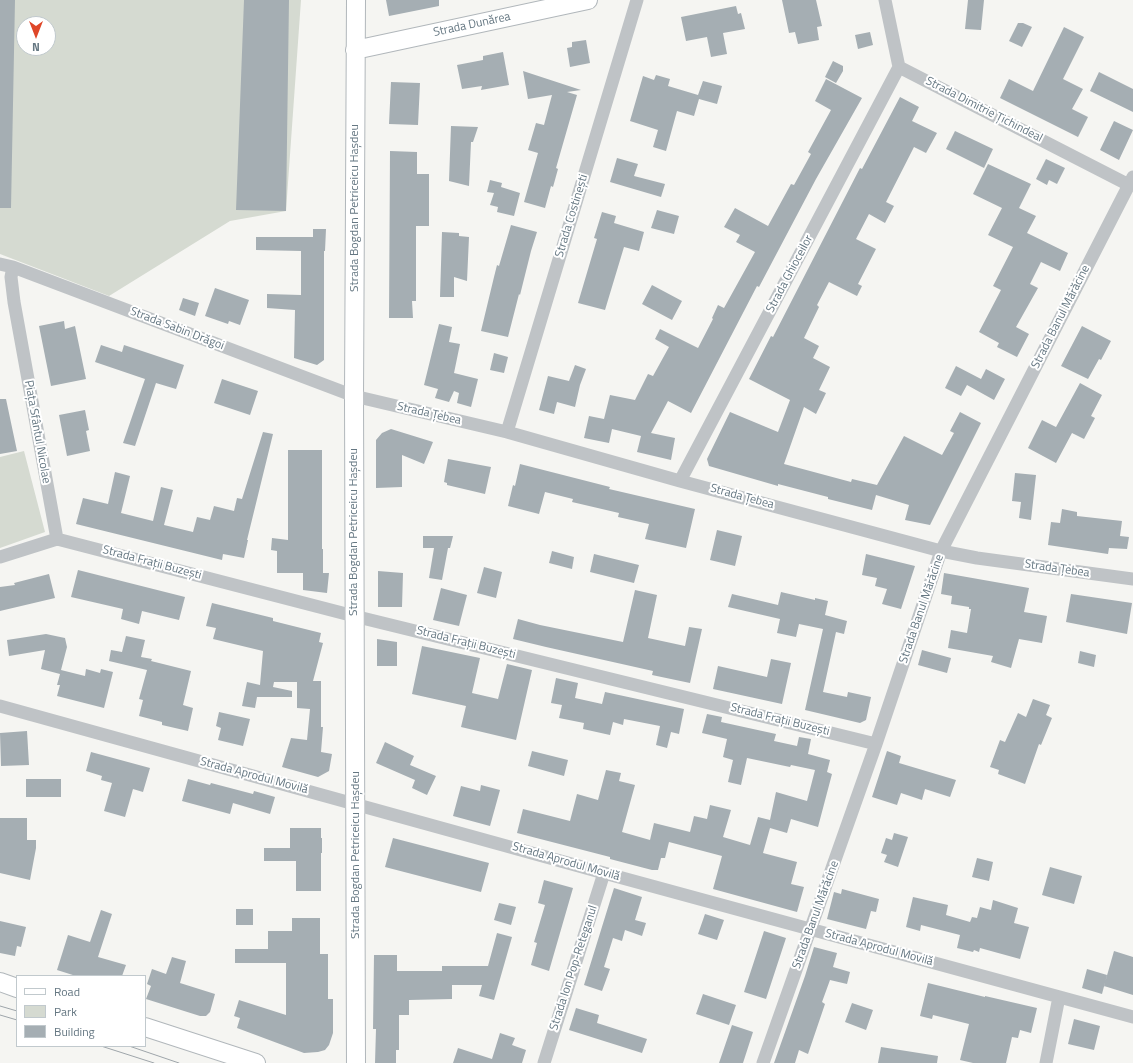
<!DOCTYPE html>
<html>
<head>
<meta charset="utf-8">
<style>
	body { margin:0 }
	#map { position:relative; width:1133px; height:1063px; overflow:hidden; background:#f5f5f2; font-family:"Titillium Web",sans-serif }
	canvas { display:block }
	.legend { position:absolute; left:16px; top:975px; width:130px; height:72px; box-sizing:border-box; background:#fff; border:1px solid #c1c9cd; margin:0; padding:5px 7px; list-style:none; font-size:12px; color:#657782 }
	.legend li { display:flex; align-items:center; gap:8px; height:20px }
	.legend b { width:20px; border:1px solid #c1c9cd }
	.north { position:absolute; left:16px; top:16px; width:40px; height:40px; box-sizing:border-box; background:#fff; border:1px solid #c1c9cd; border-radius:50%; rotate:180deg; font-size:11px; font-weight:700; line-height:16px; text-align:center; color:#657782 }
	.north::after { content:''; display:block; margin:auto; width:14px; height:18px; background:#df4729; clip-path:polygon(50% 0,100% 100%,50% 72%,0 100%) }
</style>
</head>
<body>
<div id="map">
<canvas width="1133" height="1063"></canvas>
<ul class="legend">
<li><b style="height:5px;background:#fff"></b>Road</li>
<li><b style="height:11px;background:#d5dad1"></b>Park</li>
<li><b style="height:11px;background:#a5aeb3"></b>Building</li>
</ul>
<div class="north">N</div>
</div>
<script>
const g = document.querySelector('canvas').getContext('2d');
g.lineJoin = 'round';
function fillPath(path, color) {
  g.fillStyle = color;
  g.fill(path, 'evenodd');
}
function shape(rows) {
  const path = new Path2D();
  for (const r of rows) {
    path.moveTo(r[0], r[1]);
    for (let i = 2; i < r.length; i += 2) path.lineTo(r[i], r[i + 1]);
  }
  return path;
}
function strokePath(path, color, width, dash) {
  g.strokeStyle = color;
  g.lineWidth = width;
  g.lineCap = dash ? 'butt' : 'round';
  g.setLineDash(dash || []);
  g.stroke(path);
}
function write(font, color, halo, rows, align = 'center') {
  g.font = font + ' "Titillium Web",sans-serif';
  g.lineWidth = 4;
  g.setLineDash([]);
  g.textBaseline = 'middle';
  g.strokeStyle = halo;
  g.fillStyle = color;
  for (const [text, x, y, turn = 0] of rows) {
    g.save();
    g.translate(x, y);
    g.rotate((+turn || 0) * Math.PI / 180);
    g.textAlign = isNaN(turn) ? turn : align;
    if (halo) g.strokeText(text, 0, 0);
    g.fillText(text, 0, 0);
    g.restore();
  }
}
fillPath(shape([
	[0,0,301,0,286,211,230,221,109,296,0,254],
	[24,24,48,24,48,48,24,48],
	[24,451,45,532,0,548,0,457]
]), '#d5dad1');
fillPath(shape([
	[0,0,15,0,11,208,0,208],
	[244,0,289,0,286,211,236,210],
	[386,0,439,0,439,6,389,16],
	[782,0,816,0,822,26,817,27,819,40,798,44,795,32,789,33],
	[968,0,984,0,981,30,965,29],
	[736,6,738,14,741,13,745,29,723,33,727,54,711,57,707,37,686,41,681,17],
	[1018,23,1023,23,1032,27,1022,47,1009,41],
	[1064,27,1084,37,1063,79,1083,89,1072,109,1088,117,1078,137,1000,98,1009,79,1033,91],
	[870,32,873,45,858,49,855,35],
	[586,40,590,63,570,67,567,48,572,47,572,42],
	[503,52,509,85,481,90,482,86,462,89,457,65,483,60,483,56],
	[833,61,843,66,843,71,836,83,825,77],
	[523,71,581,90,567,92,577,95,556,168,558,169,553,187,551,186,545,208,524,202,538,153,528,150,536,123,544,125,552,95,528,99],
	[1099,72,1133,89,1133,112,1090,91],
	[656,75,670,79,668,86,698,95,703,81,722,86,717,104,699,99,694,116,677,111,666,151,653,147,658,130,630,121,643,76,654,80],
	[826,79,862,98,816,179,759,287,757,286,691,413,668,401,651,433,675,438,671,460,637,452,641,436,612,429,609,443,584,438,589,416,604,419,610,395,635,400,648,374,653,376,669,347,655,339,660,329,698,348,713,319,712,318,718,305,724,308,755,252,736,242,740,235,724,227,735,208,768,226,791,184,794,185,811,154,808,152,831,110,815,101],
	[391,82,420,83,418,125,389,124],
	[900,97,919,107,912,121,937,133,926,153,914,147,886,202,894,206,885,223,869,214,856,239,876,249,858,284,862,286,857,296,829,282,817,305,819,307,804,338,819,346,813,358,830,367,819,390,826,393,816,414,804,407,784,464,851,482,852,479,877,485,904,436,942,455,954,433,950,431,960,412,981,423,930,525,905,520,909,505,876,495,872,510,828,499,828,497,778,484,778,486,709,466,707,459,730,412,778,432,790,400,749,379,771,336,773,337,860,168,862,169],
	[1114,121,1133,130,1119,160,1100,150],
	[451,126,478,127,473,142,471,142,469,186,449,181],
	[955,131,993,149,984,168,946,149],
	[390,151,417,152,417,174,429,174,429,226,416,226,416,301,412,301,413,318,389,318],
	[617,158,638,164,634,176,665,184,661,197,610,182],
	[1046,159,1065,168,1057,184,1049,180,1047,185,1036,179],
	[988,164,1031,184,1019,208,1036,216,1027,233,1068,253,1060,271,1041,262,1030,284,1038,288,1016,327,1029,334,1017,357,997,347,999,343,979,332,1001,290,993,286,1013,247,988,235,1002,208,973,194],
	[490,180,502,183,501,187,520,193,514,216,497,212,498,207,490,205,494,193,487,192],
	[657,210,679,216,674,234,651,228],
	[602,212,616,216,614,223,644,232,639,251,624,247,605,310,578,303,597,239,594,238],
	[511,225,537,232,531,251,520,295,519,294,508,337,481,331,494,277,497,265,499,266],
	[313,229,326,229,325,251,324,251,324,360,317,365,294,358,295,310,267,308,267,294,301,295,301,251,256,250,256,237,313,237],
	[442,232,459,233,459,236,469,237,467,281,454,277,454,297,440,297],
	[652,285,682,301,672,320,642,304],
	[215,288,249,300,240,325,229,321,228,324,205,316],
	[183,298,199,303,195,316,179,310],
	[64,321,65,329,75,326,86,379,51,386,39,326],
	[439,324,452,327,449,342,460,344,454,373,478,379,471,407,457,403,459,393,454,391,449,402,435,398,438,389,424,385],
	[1082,326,1111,341,1101,360,1099,359,1088,379,1061,366],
	[101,345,122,352,124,345,184,365,176,389,156,383,135,446,123,443,145,379,95,362],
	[494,353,508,357,504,373,490,370],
	[575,365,586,369,580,385,575,407,557,402,554,414,539,410,548,376,569,381],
	[956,366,981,379,986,369,1005,379,994,400,967,385,961,396,945,388],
	[222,379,258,391,250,415,214,403],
	[1080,383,1102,395,1091,416,1095,418,1084,439,1072,433,1056,463,1028,448,1042,420,1056,427],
	[0,399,6,399,17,451,0,454],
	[85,410,89,430,86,431,90,451,67,456,59,415],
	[391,429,433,442,424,464,402,455,402,487,376,488,376,440,382,433],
	[263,432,273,434,247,540,248,540,244,558,223,554,222,560,76,524,83,498,108,504,115,472,130,476,121,513,153,521,161,487,173,490,164,525,193,532,197,517,210,520,214,506,234,511,237,498,242,499],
	[288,450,322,450,322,549,323,549,323,573,329,573,327,593,303,590,303,573,277,573,277,551,271,550,272,538,288,540],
	[448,459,491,467,485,494,447,485,447,483,444,482],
	[520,464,610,487,609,489,695,509,686,548,645,539,649,524,618,517,619,513,572,502,573,499,545,492,539,514,508,506,513,485,515,486],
	[1015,473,1036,475,1031,520,1019,518,1021,502,1012,501],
	[1062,509,1077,512,1077,516,1122,521,1120,536,1129,537,1127,549,1109,548,1108,554,1048,545,1051,522,1060,523],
	[717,530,742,536,735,566,710,560],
	[423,536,453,536,450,548,448,548,442,580,429,578,434,548,423,548],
	[552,551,574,557,572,569,549,563],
	[594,554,639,565,634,583,590,572],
	[866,554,915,566,901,609,882,604,887,589,875,586,877,578,862,575],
	[484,567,502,572,496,598,477,593],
	[78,570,185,597,179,620,142,611,139,624,121,619,123,609,71,597],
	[378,571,403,573,402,607,378,607],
	[944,573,1029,588,1024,612,1047,616,1042,643,1019,639,1011,668,991,662,993,656,948,648,951,630,967,633,971,609,969,609,969,607,951,604,952,596,941,594],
	[49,574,55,598,0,611,0,587,15,585,14,583],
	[441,588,467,595,459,626,433,620],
	[635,590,657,595,648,638,685,646,689,627,702,629,690,683,652,675,653,671,546,647,513,639,518,619,540,625,623,642],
	[781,592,815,600,815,598,828,601,825,615,847,621,844,634,836,632,823,692,847,697,848,692,871,697,866,720,860,723,805,710,823,629,799,624,796,637,777,633,780,619,728,607,732,594,778,605],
	[1071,594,1132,603,1127,634,1066,622],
	[212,603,273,618,273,621,321,633,319,642,323,643,313,681,321,681,321,727,323,727,321,752,332,754,329,771,318,777,282,767,291,738,307,740,310,709,297,708,297,682,274,682,273,687,292,691,292,697,257,697,255,708,242,706,247,682,260,685,263,651,213,639,216,628,206,626],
	[46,634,65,638,67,647,61,670,85,676,86,669,100,673,101,669,113,672,104,708,57,696,60,685,57,685,60,674,41,669,45,650,9,656,7,640],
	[126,636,145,640,141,657,152,659,151,661,191,671,183,705,193,708,188,731,162,725,162,722,139,716,143,700,139,699,147,670,109,661,111,650,122,652],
	[377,639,397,642,397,666,377,666],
	[422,646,480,658,472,693,498,699,507,664,532,670,516,740,461,727,466,706,412,694],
	[922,650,951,658,947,673,918,665],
	[1080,651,1096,655,1094,667,1078,663],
	[771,659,791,663,782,704,713,689,718,666,767,677],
	[556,678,578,683,575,698,602,704,605,692,684,709,679,734,671,732,667,748,656,745,660,726,624,719,623,725,613,722,610,735,583,729,584,723,559,718,562,705,551,703],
	[1033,699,1050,705,1046,715,1052,718,1041,745,1039,744,1025,784,998,774,999,770,990,767,1000,740,1005,742,1018,713,1026,717],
	[219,712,250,719,243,746,218,740,221,728,216,726],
	[707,714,722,717,721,722,776,734,774,741,797,746,799,737,811,739,808,754,830,760,827,772,832,774,818,827,791,819,787,833,770,828,763,853,797,862,791,884,804,887,797,912,713,889,722,856,669,842,665,858,661,858,658,870,652,870,610,859,610,857,517,833,523,809,570,821,577,794,598,800,606,770,621,773,619,781,635,785,622,832,650,840,654,823,690,832,694,816,707,819,710,805,731,810,723,837,750,845,758,817,770,820,776,792,807,801,815,770,791,765,790,767,747,758,741,785,728,782,733,760,723,757,727,739,702,733],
	[27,731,29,765,1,766,0,733],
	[385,742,414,756,410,765,436,776,427,795,412,788,415,780,376,763],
	[532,751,568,760,564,776,528,766],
	[887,751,901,756,899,763,956,780,950,797,925,789,922,800,901,793,897,805,872,797],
	[91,752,150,768,143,792,133,789,125,817,104,811,112,783,101,780,102,776,86,771],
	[26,779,61,779,61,797,26,797],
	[188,779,210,785,211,783,253,794,254,791,275,797,270,814,233,803,230,814,182,801],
	[481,785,500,790,490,826,453,816,461,786,480,791],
	[0,818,27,818,27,840,36,840,36,848,30,880,0,873],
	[290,828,321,828,321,838,322,838,322,853,321,853,321,891,296,891,296,861,264,861,264,848,290,848],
	[894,833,908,837,898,867,884,862,887,855,881,853,886,838,892,840],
	[393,838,489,863,481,892,385,867],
	[977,858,993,862,989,881,972,877],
	[1050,867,1082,876,1074,904,1042,895],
	[544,880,573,888,549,971,531,965,537,943,534,942,545,905,538,903],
	[614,888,642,897,635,920,646,923,642,936,625,930,622,941,613,938,604,967,610,969,602,991,584,985],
	[842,889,879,899,876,912,871,911,866,929,827,919,834,892,841,894],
	[913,897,948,905,946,915,970,922,972,917,977,918,980,907,991,910,993,900,1018,908,1014,923,1029,927,1020,959,980,948,979,952,974,950,973,952,957,948,960,935,921,925,920,931,906,927],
	[499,903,516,907,511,925,494,920],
	[236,909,253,909,253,925,236,925],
	[101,910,112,914,98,957,126,965,122,976,76,976,57,970,68,935,90,942],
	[705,914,724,920,717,940,698,934],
	[292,918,320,918,320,954,328,954,328,999,333,999,333,1033,329,1045,325,1050,318,1052,304,1053,237,1028,240,1018,234,1016,239,1000,286,1015,286,963,235,963,235,949,268,949,268,931,292,931],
	[0,921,26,927,21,947,17,946,15,956,0,953],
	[764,931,786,938,766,999,744,992],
	[497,933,512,937,494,1000,479,996,482,985,452,985,452,999,409,1000,409,1015,399,1015,399,1050,396,1050,396,1063,375,1063,376,1029,373,1029,374,955,397,955,397,971,442,971,442,966,488,966],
	[814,947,837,953,833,967,850,972,847,984,830,980,822,1002,825,1004,808,1054,799,1050,795,1063,774,1063,805,976],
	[1114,951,1133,957,1133,995,1104,986],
	[172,957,186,961,180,983,215,994,210,1012,206,1016,200,1016,146,999,151,986,147,984,152,969,166,974],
	[1087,969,1107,975,1102,994,1082,988],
	[928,983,985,997,985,996,1037,1008,1031,1033,1020,1030,1018,1038,1012,1037,1006,1063,973,1063,960,1060,969,1024,933,1015,932,1019,920,1016],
	[703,994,736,1005,729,1025,696,1014],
	[852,1003,873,1010,866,1030,845,1022],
	[576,1008,599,1015,597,1023,647,1039,642,1053,569,1030],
	[1074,1019,1100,1026,1094,1050,1068,1044],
	[732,1025,753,1032,743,1063,719,1063],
	[500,1033,515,1038,512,1045,526,1050,522,1063,453,1063,458,1048,492,1059],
	[881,1047,938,1056,937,1063,878,1063]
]), '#a5aeb3');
const secondary = shape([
	[356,0,354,396,356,1063],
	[355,50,588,0],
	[0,982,17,988],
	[145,1027,256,1063]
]);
strokePath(secondary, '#b1b7bb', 20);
strokePath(shape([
	[885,0,899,67,1129,185],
	[0,264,13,267,354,396,507,432,680,481,941,551,977,558,1133,579],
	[13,267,11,277,14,302,57,539],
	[507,432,637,0],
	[680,481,899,67],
	[57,539,354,616,876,744],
	[0,557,57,539],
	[0,706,604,873,1133,1017],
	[544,1063,604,873],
	[763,1063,876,744,941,551,1133,177],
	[1046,1063,1059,997]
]), '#bfc3c6', 13);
strokePath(secondary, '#fff', 18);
strokePath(shape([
	[0,1006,17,1011],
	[0,1015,17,1020],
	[101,1046,154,1063],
	[129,1046,179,1063]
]), '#9ea5aa', 1);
write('12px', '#657782', '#fff', [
	["Strada Dunărea",472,25,-12],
	["Strada Dimitrie Țichindeal",984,110,27],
	["Strada Bogdan Petriceicu Hașdeu",355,208,-90],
	["Strada Costinești",572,216,-73],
	["Strada Ghioceilor",790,274,-62],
	["Strada Banul Mărăcine",1061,317,-63],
	["Strada Sabin Drăgoi",177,329,21],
	["Strada Țebea",429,414,13],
	["Piața Sfântul Nicolae",37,432,80],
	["Strada Țebea",742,497,15],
	["Strada Bogdan Petriceicu Hașdeu",354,532,-90],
	["Strada Frații Buzești",152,563,15],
	["Strada Țebea",1057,569,8],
	["Strada Banul Mărăcine",922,609,-71],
	["Strada Frații Buzești",466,643,14],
	["Strada Frații Buzești",780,720,14],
	["Strada Aprodul Movilă",254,776,15],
	["Strada Bogdan Petriceicu Hașdeu",356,855,-90],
	["Strada Aprodul Movilă",566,862,16],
	["Strada Banul Mărăcine",816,915,-70],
	["Strada Aprodul Movilă",879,948,15],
	["Strada Ion Pop-Reteganul",574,968,-72]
]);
</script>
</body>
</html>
